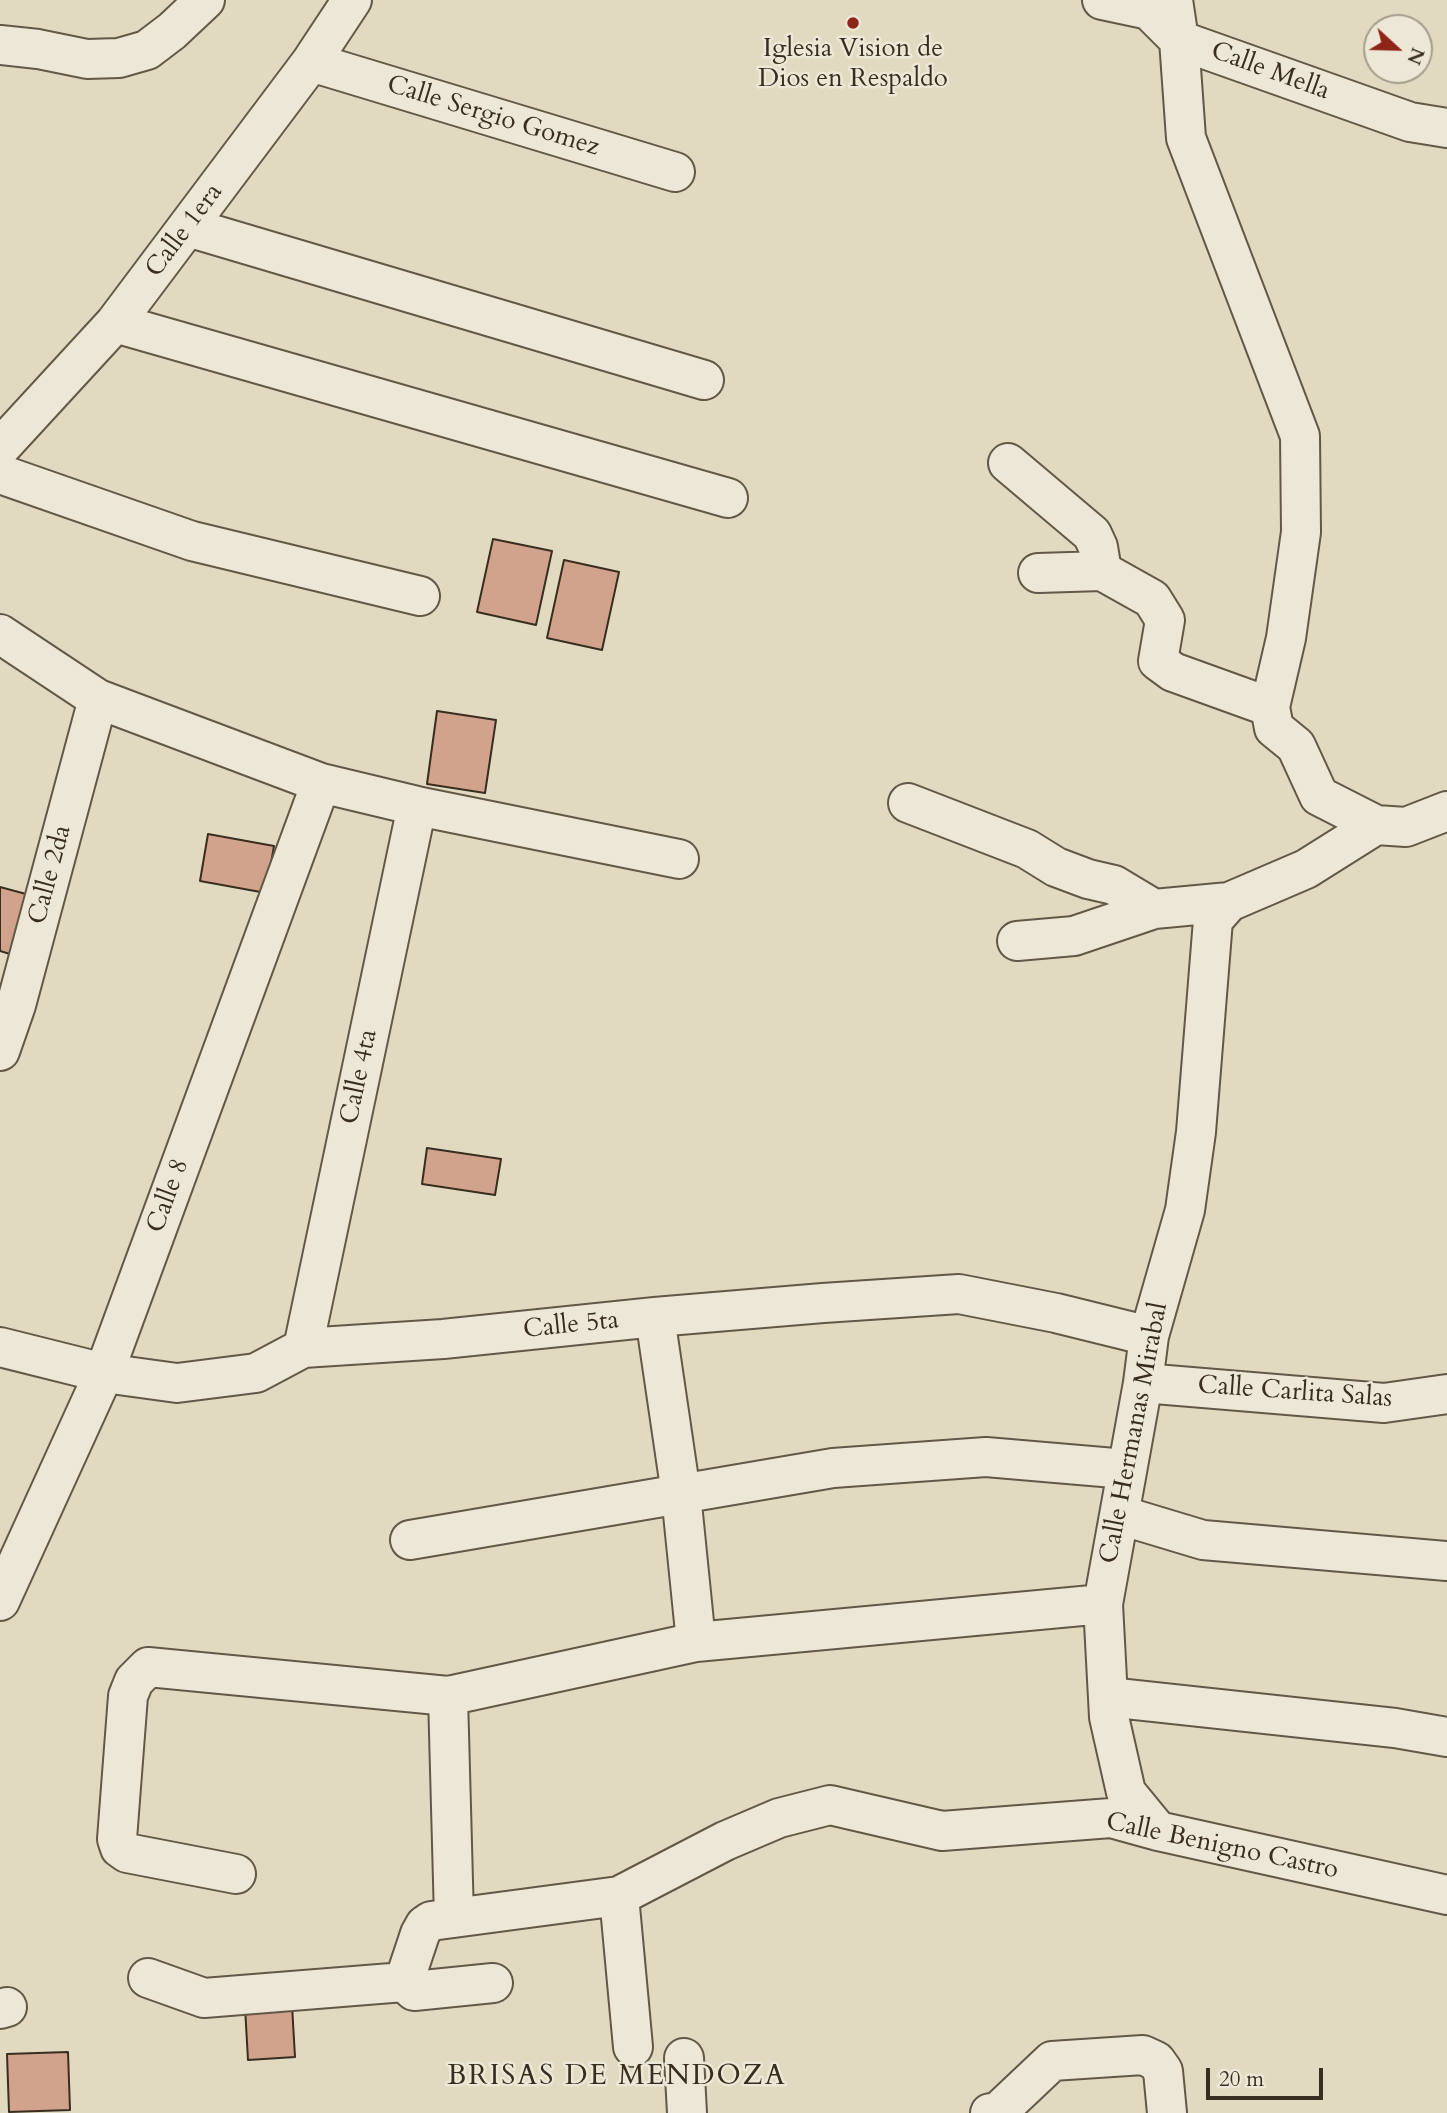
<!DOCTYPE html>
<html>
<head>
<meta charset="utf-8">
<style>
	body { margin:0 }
	#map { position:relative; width:1447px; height:2113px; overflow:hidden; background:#e2dac0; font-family:Cardo,serif }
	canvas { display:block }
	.north { position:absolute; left:1363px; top:14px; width:70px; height:70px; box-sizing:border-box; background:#ece7d6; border:2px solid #a49d8d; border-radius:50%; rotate:112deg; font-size:19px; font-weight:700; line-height:28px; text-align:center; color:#392d1f }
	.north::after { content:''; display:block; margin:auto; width:24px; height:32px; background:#8f2418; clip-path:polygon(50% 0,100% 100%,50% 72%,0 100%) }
	.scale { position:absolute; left:1206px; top:2068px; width:117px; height:32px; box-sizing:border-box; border:4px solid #392d1f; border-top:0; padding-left:9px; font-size:21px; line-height:24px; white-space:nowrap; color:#392d1f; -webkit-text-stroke:5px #ece7d6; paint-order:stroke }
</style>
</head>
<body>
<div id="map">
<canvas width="1447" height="2113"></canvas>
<div class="north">N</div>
<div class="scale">20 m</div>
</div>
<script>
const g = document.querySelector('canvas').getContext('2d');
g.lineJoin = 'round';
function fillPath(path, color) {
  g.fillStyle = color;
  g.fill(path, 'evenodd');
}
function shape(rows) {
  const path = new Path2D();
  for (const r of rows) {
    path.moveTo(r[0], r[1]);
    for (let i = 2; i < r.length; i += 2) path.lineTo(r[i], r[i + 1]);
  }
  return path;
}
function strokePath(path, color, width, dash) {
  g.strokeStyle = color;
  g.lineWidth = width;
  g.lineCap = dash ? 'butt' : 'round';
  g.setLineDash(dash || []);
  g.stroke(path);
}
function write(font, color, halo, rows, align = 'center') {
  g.font = font + ' Cardo,serif';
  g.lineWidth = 5;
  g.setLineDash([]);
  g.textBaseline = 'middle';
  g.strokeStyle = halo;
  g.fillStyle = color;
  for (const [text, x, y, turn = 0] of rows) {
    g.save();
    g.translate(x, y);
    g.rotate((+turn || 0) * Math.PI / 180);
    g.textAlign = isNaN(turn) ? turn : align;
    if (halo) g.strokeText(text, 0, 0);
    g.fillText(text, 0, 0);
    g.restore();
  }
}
const building = shape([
	[493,539,552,551,536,625,477,612,493,539],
	[564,560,619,572,602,650,547,638,564,560],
	[437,711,496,720,485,793,427,784,437,711],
	[208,834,274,846,266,893,200,881,208,834],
	[0,887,26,894,10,954,0,951,0,887],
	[427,1148,501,1159,495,1195,422,1184,427,1148],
	[292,2005,295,2057,248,2060,245,2007,292,2005],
	[68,2052,70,2110,9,2112,7,2054,68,2052]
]);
fillPath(building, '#d1a38d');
strokePath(building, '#392d1f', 2);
const minor = shape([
	[1102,0,1149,10,1179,40,1410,122,1447,128],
	[1173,0,1179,40,1186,138,1300,436,1301,532,1286,638,1270,707,1274,728,1296,746,1319,796,1376,825],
	[0,45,38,49,87,59,119,58,147,50,172,31,205,0],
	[311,62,675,172],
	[188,227,704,380],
	[115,323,728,498],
	[0,448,115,323,311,62,352,0],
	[1008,463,1092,534,1098,547,1102,571],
	[0,474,192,541,420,596],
	[1038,573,1102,571,1152,599,1165,620,1158,661,1173,672,1270,707],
	[0,634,98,699,321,783,417,806,679,859],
	[908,803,1027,849,1056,867,1088,879,1114,885,1154,909],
	[1017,941,1074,936,1154,909,1229,902],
	[0,1051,16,1005,98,699],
	[655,1317,681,1494,696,1642],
	[0,1347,104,1373,177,1383,256,1373,303,1348,443,1339,655,1317,823,1303,959,1294,1056,1313,1149,1336],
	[303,1348,417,806],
	[1143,1383,1384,1403,1447,1394],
	[1120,1515,1203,1540,1447,1561],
	[410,1540,833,1468,986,1457,1126,1469],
	[0,1601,104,1373,321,783],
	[448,1696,454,1918],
	[1108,1697,1395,1728,1447,1737],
	[1158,1831,1126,1792,1109,1717,1103,1604,1143,1383,1149,1336,1185,1210,1196,1132,1213,920,1229,902,1306,869,1376,825,1406,827,1447,811],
	[236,1874,127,1853,120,1848,117,1839,128,1696,134,1681,148,1667,448,1696,696,1642,1103,1604],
	[619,1896,633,2047],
	[148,1978,204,1998,404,1982,420,1934,425,1925,431,1921,619,1896,725,1841,779,1818,830,1805,942,1831,1111,1818,1158,1831,1447,1895],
	[404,1982,414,1991,493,1983],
	[0,2009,7,2007],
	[684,2058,687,2113],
	[990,2113,998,2112,1052,2061,1143,2055,1156,2061,1163,2071,1167,2113]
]);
strokePath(minor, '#635847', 42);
strokePath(minor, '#ece7d6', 38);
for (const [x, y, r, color] of [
	[853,23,7,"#8f2418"]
]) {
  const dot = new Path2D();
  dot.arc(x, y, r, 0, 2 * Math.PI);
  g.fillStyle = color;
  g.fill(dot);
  strokePath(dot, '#ece7d6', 2.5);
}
write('26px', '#392d1f', '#ece7d6', [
	["Iglesia Vision de",853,50],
	["Dios en Respaldo",853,80]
]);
write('26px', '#392d1f', '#ece7d6', [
	["Calle Mella",1270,72,20],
	["Calle Sergio Gomez",493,117,17],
	["Calle 1era",185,231,-53],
	["Calle 2da",51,875,-75],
	["Calle 4ta",360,1077,-78],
	["Calle 8",169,1196,-70],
	["Calle 5ta",571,1326,-6],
	["Calle Carlita Salas",1295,1393,4],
	["Calle Hermanas Mirabal",1135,1433,-79],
	["Calle Benigno Castro",1222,1847,12]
]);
g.letterSpacing = '2px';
write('28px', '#392d1f', '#ece7d6', [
	["BRISAS DE MENDOZA",617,2078]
]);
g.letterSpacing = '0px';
</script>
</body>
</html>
